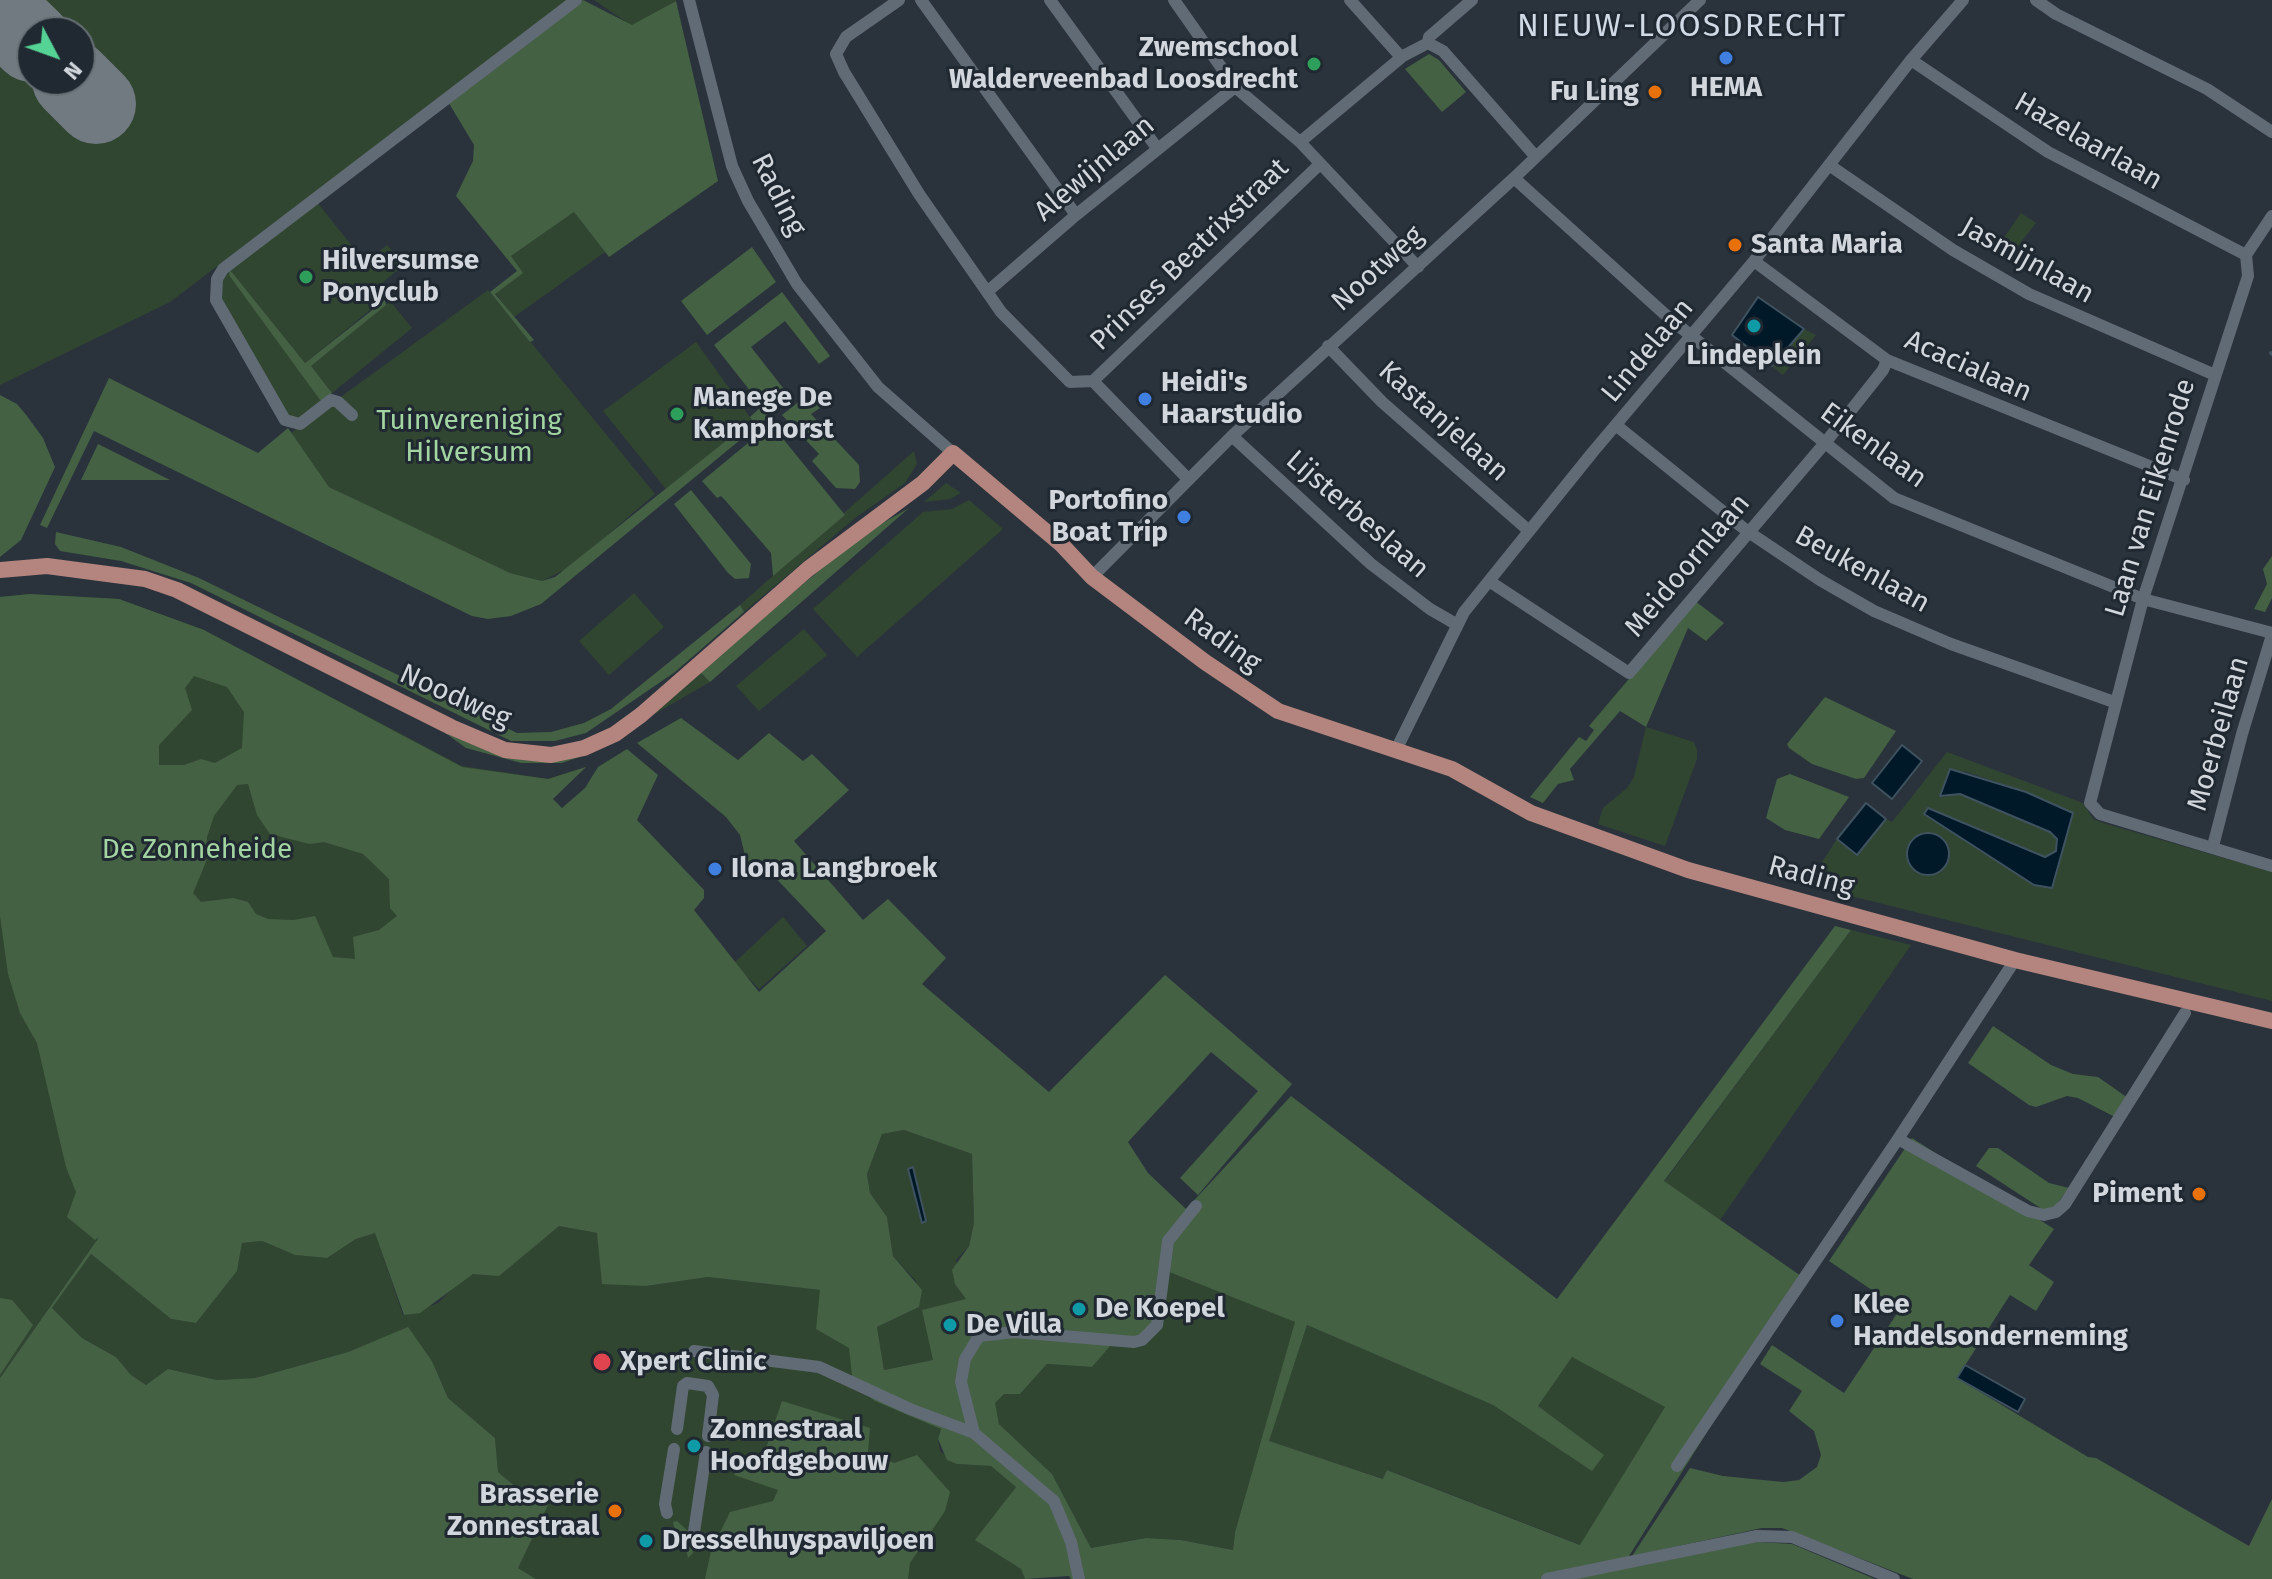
<!DOCTYPE html>
<html>
<head>
<meta charset="utf-8">
<style>
	body { margin:0 }
	#map { position:relative; width:2272px; height:1579px; overflow:hidden; background:#2a333c; font-family:"Fira Sans",sans-serif }
	canvas { display:block }
	.north { position:absolute; left:16px; top:16px; width:80px; height:80px; box-sizing:border-box; background:#202931; border:2px solid #676f76; border-radius:50%; rotate:131deg; font-size:22px; font-weight:700; line-height:32px; text-align:center; color:#d2d7dd }
	.north::after { content:''; display:block; margin:auto; width:28px; height:36px; background:#55d395; clip-path:polygon(50% 0,100% 100%,50% 72%,0 100%) }
</style>
</head>
<body>
<div id="map">
<canvas width="2272" height="1579"></canvas>
<div class="north">N</div>
</div>
<script>
const g = document.querySelector('canvas').getContext('2d');
g.lineJoin = 'round';
function fillPath(path, color) {
  g.fillStyle = color;
  g.fill(path, 'evenodd');
}
function shape(rows) {
  const path = new Path2D();
  for (const r of rows) {
    if (r.length === 3) {
      path.moveTo(r[0] + r[2], r[1]);
      path.arc(r[0], r[1], r[2], 0, 2 * Math.PI);
      continue;
    }
    path.moveTo(r[0], r[1]);
    for (let i = 2; i < r.length; i += 2) path.lineTo(r[i], r[i + 1]);
  }
  return path;
}
function strokePath(path, color, width, dash) {
  g.strokeStyle = color;
  g.lineWidth = width;
  g.lineCap = dash ? 'butt' : 'round';
  g.setLineDash(dash || []);
  g.stroke(path);
}
function write(font, color, halo, rows, align = 'center') {
  g.font = font + ' "Fira Sans",sans-serif';
  g.lineWidth = 6;
  g.setLineDash([]);
  g.textBaseline = 'middle';
  g.strokeStyle = halo;
  g.fillStyle = color;
  for (const [text, x, y, turn = 0] of rows) {
    g.save();
    g.translate(x, y);
    g.rotate((+turn || 0) * Math.PI / 180);
    g.textAlign = isNaN(turn) ? turn : align;
    if (halo) g.strokeText(text, 0, 0);
    g.fillText(text, 0, 0);
    g.restore();
  }
}
fillPath(shape([
	[0,0,568,0,170,302,0,385],
	[32,32,80,32,80,80,32,80],
	[594,0,676,0,676,1,632,26],
	[316,201,365,262,387,245,404,265,382,283,391,293,305,363,230,271,323,404,304,419,286,416,220,297,223,275],
	[574,212,605,252,514,317,495,293,522,273,511,256],
	[2021,213,2036,223,2014,251,2001,242],
	[488,290,655,494,570,567,542,581,510,573,472,557,329,487,291,433],
	[390,301,412,328,332,393,311,366],
	[1804,329,1816,335,1783,375,1772,366],
	[696,342,752,420,666,489,603,411],
	[914,451,917,464,905,483,855,518,744,612,740,605],
	[946,483,961,493,950,499,924,502],
	[969,500,1003,529,857,657,813,609,923,512,952,509],
	[634,593,664,627,609,675,579,641],
	[29,594,119,599,204,630,462,766,548,779,586,767,138,1181,0,1378,0,597],
	[804,629,827,655,759,711,736,686],
	[699,671,710,682,644,720],
	[1646,727,1694,742,1697,750,1697,759,1665,846,1598,824,1603,808,1627,788,1634,777],
	[1947,752,2083,803,2093,819,2103,823,2272,872,2272,1001,1807,885,1837,839,1858,855,1886,819,1892,822],
	[1964,771,2026,792,2072,813,2055,881,2034,885,1929,816,1944,815,2045,857,2056,851,2057,839,2051,832,1960,794,1943,797],
	[1937,835,1946,842,1930,875,1919,873,1908,861,1908,850],
	[783,917,807,946,759,989,734,963],
	[1851,930,1911,945,1720,1220,1664,1182],
	[904,1130,972,1154,974,1223,969,1246,956,1260,966,1299,933,1360,884,1370,877,1327,919,1307,916,1281,893,1256,887,1217,870,1193,867,1174,882,1134],
	[559,1226,597,1233,646,1286,708,1277,820,1290,849,1348,941,1429,938,1439,940,1451,957,1464,991,1466,1016,1487,976,1540,1021,1569,1025,1579,536,1579,518,1568,529,1498,498,1472,495,1438,448,1398,432,1361,408,1328,348,1352,255,1378,217,1380,168,1369,146,1385,131,1375,116,1357,82,1338,52,1308,91,1254,171,1319,196,1323,237,1271,242,1243,262,1241,295,1255,327,1258,356,1239,375,1232,403,1315,438,1303,461,1280,473,1274,487,1274,531,1248],
	[1164,1270,1296,1322,1235,1532,1233,1550,1181,1540,1146,1538,1091,1548,1052,1474,999,1424,994,1403,1004,1394,1020,1394,1047,1364,1092,1367,1108,1339],
	[1307,1325,1493,1405,1592,1470,1603,1455,1538,1406,1572,1356,1665,1407,1581,1545,1388,1470,1384,1479,1268,1441]
]), '#314631');
fillPath(shape([
	[583,0,632,25,676,1,718,181,609,257,574,212,511,256,523,273,495,294,534,340,530,342,490,292,517,271,456,196,473,161,474,145,447,100],
	[1429,54,1439,60,1466,92,1442,112,1405,69],
	[752,247,776,282,707,335,681,301],
	[230,270,305,363,385,300,386,305,311,366,332,393,323,404,229,275],
	[782,292,830,356,819,364,785,321,751,347,791,398,541,604,511,616,488,619,472,616,94,431,47,528,40,525,109,378,258,453,288,428,329,487,510,573,542,581,555,577,752,420,750,417,762,406,714,345],
	[811,392,823,406,811,414,859,465,860,482,855,489,836,488,812,461,819,454,782,415],
	[0,395,17,404,27,416,43,438,55,467,21,540,0,557],
	[771,424,845,515,773,576,771,553,724,499,721,496,717,498,702,481],
	[98,444,170,480,81,480],
	[691,490,751,564,749,578,735,579,728,573,674,504],
	[909,508,710,682,699,671,862,535],
	[56,532,121,547,199,578,517,733,551,732,584,723,611,709,740,605,744,612,675,672,586,733,555,741,511,741,191,583,121,561,60,551,55,544],
	[2272,556,2272,598,2265,612,2254,609,2267,584,2263,569],
	[30,594,119,599,204,630,462,767,548,779,586,767,553,799,562,808,585,788,598,767,627,749,658,775,637,820,704,890,704,898,694,910,759,992,826,931,768,870,759,878,748,868,740,835,726,817,637,743,681,718,738,760,769,733,803,761,812,754,849,790,794,841,863,920,888,899,946,958,922,984,1049,1092,1165,975,1292,1084,1198,1195,1180,1178,1258,1091,1211,1052,1128,1142,1148,1173,1186,1209,1291,1096,1557,1299,1835,926,1851,930,1664,1181,1804,1278,1624,1564,1757,1542,1792,1544,1875,1579,1071,1579,1069,1576,1025,1579,1021,1569,975,1540,1016,1487,991,1466,957,1464,947,1460,938,1439,941,1429,875,1401,853,1385,849,1348,816,1329,820,1290,708,1277,646,1286,602,1284,597,1233,559,1226,499,1276,473,1274,420,1313,404,1315,375,1233,356,1239,327,1258,295,1255,262,1241,242,1243,237,1271,196,1323,171,1319,91,1254,52,1308,82,1338,116,1357,131,1375,146,1385,168,1369,217,1380,255,1378,348,1352,408,1327,432,1361,448,1398,495,1438,498,1472,529,1498,549,1503,518,1568,536,1579,0,1579,0,1378,99,1237,95,1240,67,1217,76,1192,66,1167,37,1043,20,1013,8,974,0,916,0,597],
	[194,676,227,687,244,712,242,748,215,763,201,759,184,765,159,765,159,745,192,710,185,688],
	[248,784,257,815,270,834,310,844,324,842,363,854,389,879,390,908,397,916,379,930,353,937,355,959,333,957,315,916,294,920,268,919,256,914,248,902,233,898,201,902,193,893,206,862,207,837,214,816,237,785],
	[904,1130,972,1154,974,1223,969,1246,952,1270,955,1284,966,1299,922,1310,933,1360,884,1370,877,1327,919,1307,922,1290,893,1256,887,1217,870,1193,867,1174,882,1134],
	[1164,1270,1295,1322,1235,1532,1233,1550,1181,1540,1146,1538,1091,1548,1052,1474,999,1424,995,1403,1004,1394,1020,1394,1047,1364,1092,1367,1110,1346,1108,1340,1137,1341,1158,1317],
	[1307,1325,1493,1405,1592,1471,1604,1455,1538,1406,1572,1357,1665,1407,1580,1545,1387,1470,1383,1479,1269,1441],
	[1695,601,1724,623,1706,641,1688,628,1646,727,1620,711,1570,769,1574,780,1558,784,1543,803,1530,797,1579,737,1586,741,1594,730,1589,726],
	[1825,697,1896,731,1864,778,1856,779,1812,764,1789,748,1787,744],
	[444,732,500,754,594,752,562,763,521,763,466,748],
	[1790,774,1849,797,1819,839,1785,830,1766,818,1777,779],
	[1993,1026,2051,1065,2073,1074,2098,1077,2128,1098,2115,1117,2078,1098,2067,1096,2036,1107,2029,1105,1968,1063],
	[1912,1138,2054,1229,2029,1265,2054,1282,2036,1311,2010,1295,1957,1378,2088,1457,2096,1458,2249,1546,2272,1499,2272,1579,1913,1579,1782,1528,1762,1528,1632,1556,1690,1468,1723,1476,1783,1482,1799,1480,1817,1467,1821,1455,1814,1431,1789,1411,1802,1391,1760,1364,1772,1345,1844,1393,1900,1309,1829,1261],
	[1989,1148,1998,1148,2049,1183,2069,1188,2052,1211,2045,1211,1976,1166],
	[0,1298,12,1300,33,1325,0,1375],
	[782,1401,870,1428,868,1452,894,1463,917,1455,950,1492,945,1511,910,1563,908,1579,705,1579,711,1551,730,1512,773,1501,778,1490,734,1475,741,1459,762,1460],
	[677,1521,688,1531,693,1553,688,1558,684,1539,676,1536,673,1522]
]), '#446143');
const water = shape([
	[1758,297,1804,329,1772,366,1732,335,1758,297],
	[1902,745,1922,761,1892,799,1872,783,1902,745],
	[1950,769,2026,792,2073,813,2052,888,2034,885,1924,814,1928,808,2045,857,2056,851,2057,839,2050,832,1960,794,1940,796,1950,769],
	[1866,803,1886,819,1857,855,1837,839,1866,803],
	[1928,854,21],
	[913,1167,926,1221,922,1223,908,1169,913,1167],
	[1965,1365,2025,1399,2018,1412,1957,1378,1965,1365]
]);
fillPath(water, '#001929');
strokePath(water, '#3f525f', 2);
strokePath(shape([
	[2271,353,2272,354]
]), '#3f525f', 4);
strokePath(shape([
	[0,11,32,42],
	[72,80,96,104]
]), '#727a81', 80);
strokePath(shape([
	[689,0,732,166,748,201,797,284,878,387,953,453],
	[899,0,846,37,836,54,844,72,919,194,1001,312,1070,382,1093,381,1188,479],
	[921,0,1076,215],
	[1050,0,1157,148],
	[1174,0,1235,87,1300,142,1418,267],
	[1350,0,1401,57],
	[2036,0,2056,14,2207,89,2272,132],
	[1428,43,1443,51,1536,157],
	[1911,60,2048,152,2246,255],
	[1300,142,1403,56,1428,43,1429,37,1472,0],
	[1829,165,1953,250,2029,294,2215,375],
	[1514,178,1669,318,1894,498,2143,599,2272,633],
	[2272,216,2246,255,2248,276,2143,599,2090,803,2100,814,2272,866],
	[1754,261,1887,360,2184,480],
	[987,292,1076,215,1235,87],
	[1328,346,1382,402,1528,530],
	[1093,381,1320,164],
	[352,415,338,402,331,400,300,424,285,420,216,300,217,279,223,269,576,0],
	[1617,426,1747,531,1820,580,1874,611,1951,644,2114,702],
	[1232,436,1371,564,1430,609,1456,624],
	[1092,577,1232,436,1514,178,1700,0],
	[1489,581,1629,673,1825,443,1883,370,1887,360],
	[1396,750,1464,612,1592,453,1754,261,1911,60,1963,0],
	[2213,846,2242,734,2272,635],
	[1898,1139,2015,960],
	[694,1351,819,1367,910,1409,974,1433,1054,1501,1071,1542,1079,1579],
	[677,1429,683,1386,687,1383,708,1386,713,1395,708,1436],
	[974,1433,961,1382,965,1359,979,1336,1014,1332,1134,1342,1142,1340,1157,1325,1168,1241,1196,1206],
	[1677,1466,1898,1139,2028,1211,2044,1215,2056,1212,2065,1204,2185,1013],
	[667,1513,665,1504,674,1449],
	[694,1532,706,1452],
	[1547,1579,1757,1536,1792,1537,1894,1579]
]), '#616b75', 12);
strokePath(shape([
	[0,570,47,566,145,579,177,590,451,727,505,750,551,755,584,748,615,734,641,715,808,569,923,483,953,453,1062,545,1092,577,1205,662,1278,711,1452,769,1531,813,1688,870,2015,960,2272,1021]
]), '#b4847e', 16);
for (const [x, y, r, color] of [
	[1726,58,8,"#3f7fe0"],
	[1314,64,8,"#2e9e5b"],
	[1655,92,8,"#e8710a"],
	[1735,245,8,"#e8710a"],
	[306,277,8,"#2e9e5b"],
	[1754,326,8,"#0f9aa8"],
	[1145,399,8,"#3f7fe0"],
	[677,414,8,"#2e9e5b"],
	[1184,517,8,"#3f7fe0"],
	[715,869,8,"#3f7fe0"],
	[2199,1194,8,"#e8710a"],
	[1079,1309,8,"#0f9aa8"],
	[1837,1321,8,"#3f7fe0"],
	[950,1325,8,"#0f9aa8"],
	[602,1362,10,"#e0444e"],
	[694,1446,8,"#0f9aa8"],
	[615,1511,8,"#e8710a"],
	[646,1541,8,"#0f9aa8"]
]) {
  const dot = new Path2D();
  dot.arc(x, y, r, 0, 2 * Math.PI);
  g.fillStyle = color;
  g.fill(dot);
  strokePath(dot, '#202931', 3);
}
write('bold 28px', '#d2d7dd', '#202931', [
	["Zwemschool",1298,48,"right"],
	["Walderveenbad Loosdrecht",1298,80,"right"],
	["HEMA",1726,88,"center"],
	["Fu Ling",1639,92,"right"],
	["Santa Maria",1751,245],
	["Hilversumse",322,261],
	["Ponyclub",322,293],
	["Lindeplein",1754,356,"center"],
	["Heidi's",1161,383],
	["Haarstudio",1161,415],
	["Manege De",693,398],
	["Kamphorst",693,430],
	["Portofino",1168,501,"right"],
	["Boat Trip",1168,533,"right"],
	["Ilona Langbroek",731,869],
	["Piment",2183,1194,"right"],
	["Klee",1853,1305],
	["Handelsonderneming",1853,1337],
	["De Koepel",1095,1309],
	["De Villa",966,1325],
	["Xpert Clinic",620,1362],
	["Zonnestraal",710,1430],
	["Hoofdgebouw",710,1462],
	["Brasserie",599,1495,"right"],
	["Zonnestraal",599,1527,"right"],
	["Dresselhuyspaviljoen",662,1541]
], 'left');
write('28px', '#d2d7dd', '#202931', [
	["Hazelaarlaan",2088,142,30],
	["Alewijnlaan",1095,169,-40],
	["Rading",778,195,63],
	["Prinses Beatrixstraat",1190,255,-44],
	["Jasmijnlaan",2027,261,29],
	["Nootweg",1378,269,-42],
	["Lindelaan",1648,351,-50],
	["Acacialaan",1968,367,24],
	["Kastanjelaan",1443,422,42],
	["Eikenlaan",1873,446,36],
	["Laan van Eikenrode",2151,498,-73],
	["Lijsterbeslaan",1357,515,41],
	["Meidoornlaan",1688,566,-50],
	["Beukenlaan",1862,570,29],
	["Rading",1222,641,36],
	["Noodweg",455,697,24],
	["Moerbeilaan",2219,734,-74],
	["Rading",1811,877,15]
]);
write('28px', '#a2d5a1', '#202931', [
	["Tuinvereniging",469,421],
	["Hilversum",469,453],
	["De Zonneheide",197,850]
]);
g.letterSpacing = '2px';
write('32px', '#cfdae6', '#202931', [
	["NIEUW-LOOSDRECHT",1682,27]
]);
g.letterSpacing = '0px';
</script>
</body>
</html>
